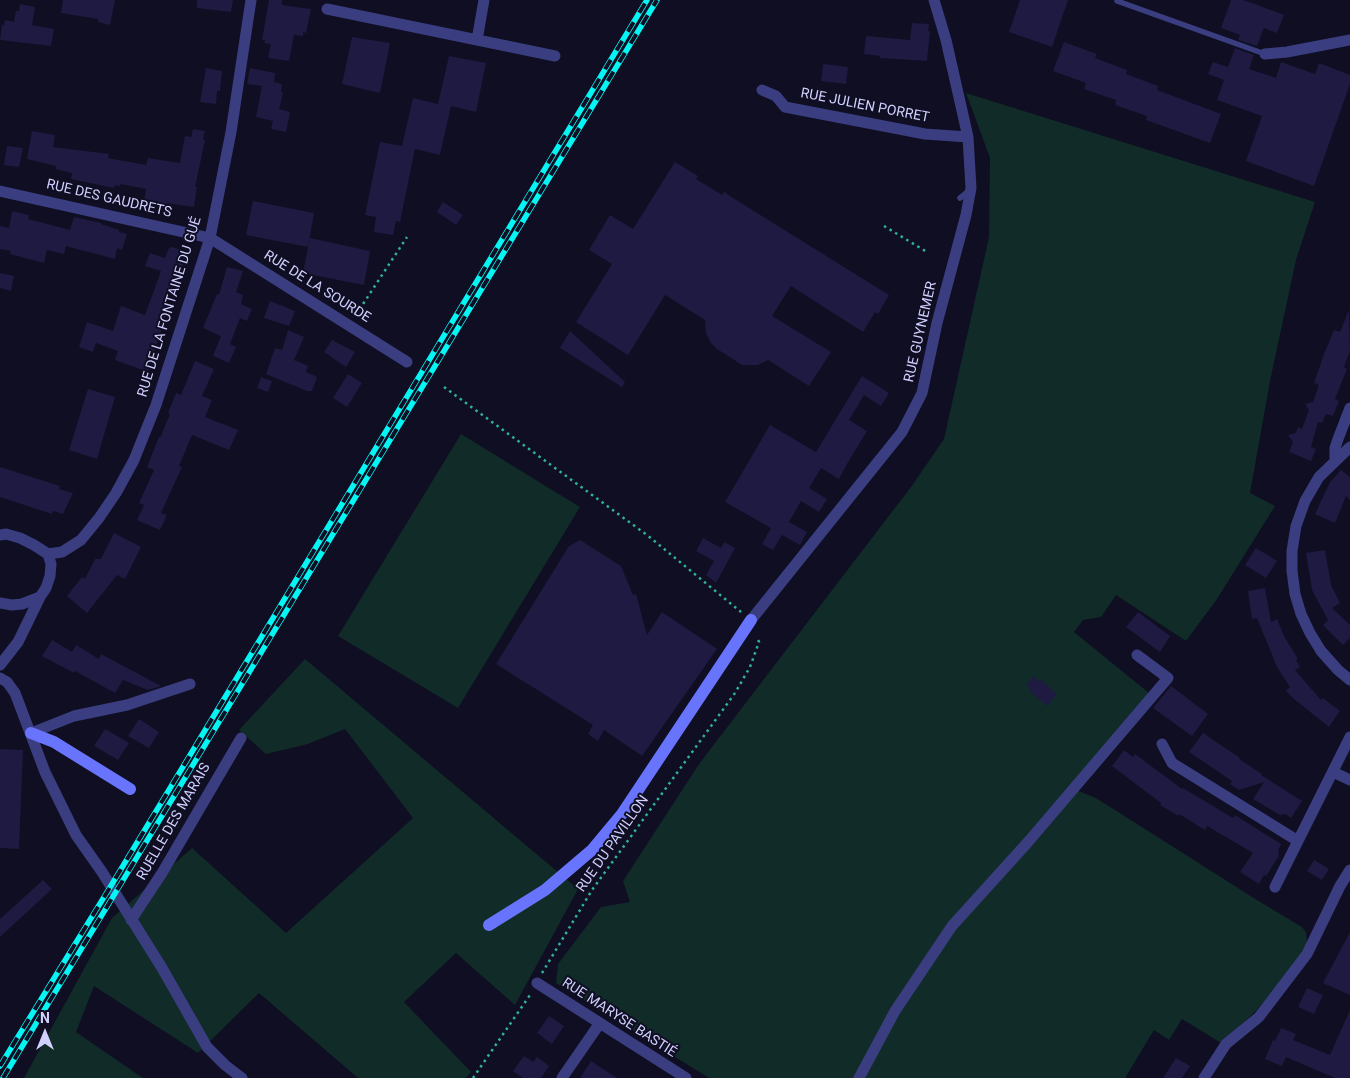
<!DOCTYPE html>
<html>
<head>
<meta charset="utf-8">
<style>
	body { margin:0 }
	#map { position:relative; width:1350px; height:1078px; overflow:hidden; background:#0f0e22; font-family:Roboto,sans-serif }
	canvas { display:block }
	.north { position:absolute; left:20px; top:1008px; width:50px; height:50px; -webkit-text-stroke:4px #0f0e22; paint-order:stroke; rotate:0deg; font-size:14px; font-weight:700; line-height:20px; text-align:center; color:#d0cffe }
	.north::after { content:''; display:block; margin:auto; width:18px; height:22px; background:#d0cffe; clip-path:polygon(50% 0,100% 100%,50% 72%,0 100%) }
</style>
</head>
<body>
<div id="map">
<canvas width="1350" height="1078"></canvas>
<div class="north">N</div>
</div>
<script>
const g = document.querySelector('canvas').getContext('2d');
g.lineJoin = 'round';
function fillPath(path, color) {
  g.fillStyle = color;
  g.fill(path, 'evenodd');
}
function shape(rows) {
  const path = new Path2D();
  for (const r of rows) {
    path.moveTo(r[0], r[1]);
    for (let i = 2; i < r.length; i += 2) path.lineTo(r[i], r[i + 1]);
  }
  return path;
}
function strokePath(path, color, width, dash) {
  g.strokeStyle = color;
  g.lineWidth = width;
  g.lineCap = dash ? 'butt' : 'round';
  g.setLineDash(dash || []);
  g.stroke(path);
}
function write(font, color, halo, rows, align = 'center') {
  g.font = font + ' Roboto,sans-serif';
  g.lineWidth = 4;
  g.setLineDash([]);
  g.textBaseline = 'middle';
  g.strokeStyle = halo;
  g.fillStyle = color;
  for (const [text, x, y, turn = 0] of rows) {
    g.save();
    g.translate(x, y);
    g.rotate((+turn || 0) * Math.PI / 180);
    g.textAlign = isNaN(turn) ? turn : align;
    if (halo) g.strokeText(text, 0, 0);
    g.fillText(text, 0, 0);
    g.restore();
  }
}
fillPath(shape([
	[966,93,1315,202,1296,260,1270,381,1250,493,1275,506,1217,599,1186,641,1116,595,1101,617,1083,620,1074,632,1149,693,1071,788,1096,798,1257,900,1302,927,1306,932,1307,944,1297,961,1257,1010,1221,1043,1182,1019,1169,1040,1154,1030,1125,1078,709,1078,556,983,558,964,601,907,630,902,623,881,699,764,911,487,944,439,989,237,990,158],
	[461,434,580,507,458,708,338,636],
	[305,659,578,889,515,1005,456,953,404,1002,471,1072,466,1078,358,1078,259,993,198,1053,94,986,76,1032,143,1078,24,1078,112,918,192,848,286,933,413,818,345,729,308,744,266,754,239,730]
]), '#112b28');
fillPath(shape([
	[63,0,115,0,110,25,98,22,98,19,61,13],
	[197,0,233,0,231,12,197,8],
	[269,0,282,0,282,5,311,9,306,33,303,32,303,36,294,35,289,61,268,58,271,44,264,43,265,40,262,40],
	[1020,0,1068,0,1052,47,1009,32],
	[1231,0,1243,0,1252,3,1284,15,1277,33,1264,28,1257,46,1238,40,1240,35,1221,28],
	[20,4,35,7,32,25,54,29,51,46,0,40,2,25,4,25,5,20,14,22,16,11,19,11],
	[912,23,929,24,928,31,930,31,927,61,880,58,880,56,864,54,866,36,910,40],
	[352,37,390,43,380,93,342,84],
	[1064,42,1097,54,1095,58,1127,70,1126,74,1158,86,1157,90,1221,114,1210,143,1146,120,1147,116,1115,105,1116,100,1084,89,1086,83,1053,71],
	[1235,48,1254,55,1249,69,1276,78,1281,62,1315,74,1319,63,1350,75,1350,84,1314,186,1246,161,1262,116,1217,100,1224,80,1208,74,1213,62,1228,67],
	[449,56,486,63,476,112,451,106,440,155,415,149,400,222,396,221,393,235,374,232,376,217,365,215,380,142,402,146,413,98,438,104],
	[823,64,848,67,846,84,821,81],
	[206,68,222,71,220,91,217,91,216,104,200,102],
	[250,68,275,73,274,82,282,84,281,92,283,93,279,109,290,112,286,132,271,129,273,121,256,117,262,86,247,84],
	[193,129,205,131,203,139,205,140,195,187,197,187,194,207,167,203,167,206,144,202,146,189,121,184,120,186,115,185,114,188,71,179,72,173,55,169,56,166,27,159,32,131,55,135,53,147,109,154,108,158,146,165,148,158,180,163,185,136,191,137],
	[7,146,23,148,19,167,4,165],
	[675,162,698,176,696,179,722,195,724,192,733,198,889,295,878,314,875,312,863,332,791,286,772,316,831,352,809,386,768,360,758,365,742,365,717,349,711,343,706,333,705,320,665,295,628,355,576,322,612,264,589,250,610,215,633,229],
	[253,201,314,213,308,247,246,235],
	[443,202,463,215,456,225,437,212],
	[12,211,29,215,28,219,70,230,74,217,101,223,101,224,119,230,119,232,127,234,122,250,117,248,115,259,66,246,64,254,47,250,44,263,10,254,11,251,0,249,0,226,9,228],
	[310,238,370,251,364,285,303,273],
	[172,247,182,250,183,256,186,256,181,271,184,272,179,287,173,286,166,308,168,309,148,372,115,360,118,351,96,343,93,352,79,347,87,322,113,331,121,306,145,315,161,271,145,266,150,253,165,258,169,248],
	[227,267,243,271,236,292,243,295,241,304,252,309,247,321,240,318,230,344,236,347,229,363,213,356,221,336,203,328,217,294,219,295],
	[0,273,14,276,11,291,0,288],
	[270,301,295,311,289,326,264,318],
	[1349,310,1350,351,1344,367,1347,369,1335,399,1339,401,1333,416,1326,414,1322,423,1318,422,1311,447,1316,449,1311,461,1289,452,1293,442,1288,435,1296,433,1298,427,1302,429,1309,410,1305,404,1313,402,1319,385,1314,383,1324,354,1334,330,1340,332],
	[288,330,304,337,294,360,308,366,306,372,317,377,312,391,307,391,266,374,275,348,282,350],
	[570,331,625,382,622,387,560,348],
	[332,340,355,352,346,367,324,352],
	[195,361,214,369,202,396,212,400,205,417,238,430,229,450,192,435,179,466,182,467,161,513,167,515,160,530,137,520,144,505,139,503,154,470,147,467,159,437,160,438,170,414,168,413,176,393,181,395],
	[348,374,362,383,347,407,333,398],
	[862,376,889,393,881,406,864,395,849,420,867,431,847,464,839,479,821,468,809,488,827,499,819,512,801,501,789,522,807,532,800,545,782,535,773,550,762,544,771,528,725,502,770,425,816,452],
	[261,377,272,381,268,392,257,388],
	[88,389,115,397,97,459,69,450],
	[0,467,60,486,59,489,73,493,63,514,53,511,52,514,0,497],
	[1341,470,1350,477,1350,500,1346,496,1335,523,1315,514,1330,482],
	[114,533,141,547,125,579,117,575,87,613,67,596,82,577,85,579,95,559,101,559],
	[703,538,721,548,724,542,735,548,716,583,706,575,714,561,696,551],
	[580,540,621,566,633,595,636,594,647,635,662,612,717,649,642,756,604,730,598,741,588,734,593,725,496,664,569,546],
	[1256,548,1277,561,1266,578,1245,565],
	[1325,550,1331,585,1340,603,1332,608,1350,625,1350,638,1343,645,1323,625,1328,620,1312,590,1306,553],
	[1265,588,1271,622,1277,619,1284,636,1298,659,1296,660,1300,667,1295,670,1321,700,1323,698,1340,711,1329,727,1294,699,1286,691,1290,687,1277,667,1257,618,1252,619,1248,591],
	[1138,612,1170,636,1160,652,1126,627],
	[52,640,72,652,76,645,99,659,101,654,161,686,148,690,123,680,115,693,75,671,74,673,42,656],
	[1034,676,1039,681,1040,679,1057,694,1047,706,1030,691,1031,689,1026,685],
	[1171,686,1208,714,1192,736,1153,708],
	[139,719,159,732,149,748,128,736],
	[105,729,129,743,118,760,94,746],
	[1203,733,1240,758,1239,759,1262,774,1261,775,1302,801,1291,818,1285,814,1280,815,1253,799,1264,782,1239,790,1230,784,1232,781,1189,752],
	[0,749,23,750,19,849,0,848],
	[1124,750,1133,757,1135,754,1182,789,1183,788,1233,818,1235,815,1281,844,1278,851,1279,852,1278,855,1279,856,1266,876,1264,875,1259,884,1240,872,1253,853,1207,826,1205,830,1179,814,1178,816,1160,805,1161,803,1112,766],
	[1314,860,1329,869,1322,880,1307,871],
	[43,880,52,889,0,937,0,919],
	[1350,932,1350,995,1323,983],
	[1307,988,1323,995,1314,1014,1298,1007],
	[1350,1010,1350,1078,1335,1078,1286,1057,1282,1066,1265,1059,1273,1040,1275,1041,1281,1028,1296,1034,1293,1040,1330,1055],
	[549,1016,564,1026,552,1044,537,1033],
	[524,1056,533,1062,537,1057,549,1066,541,1078,523,1078,513,1071],
	[1176,1058,1190,1066,1182,1078,1163,1078],
	[591,1061,617,1078,580,1078]
]), '#1e1a42');
strokePath(shape([
	[884,226,927,252],
	[353,312,363,304,407,237],
	[444,387,647,535,741,612],
	[542,973,592,890,735,693,750,667,759,642,757,637],
	[473,1078,530,995]
]), '#30b19c', 2.5, [2.5, 4]);
strokePath(shape([
	[1117,1,1265,54],
	[960,198,970,190]
]), '#3a3e80', 5.5);
strokePath(shape([
	[327,9,555,56],
	[477,40,484,0],
	[1265,54,1287,52,1350,40],
	[762,90,776,96,785,107,925,134,968,137],
	[0,191,210,238,407,362],
	[1350,447,1319,477,1305,501,1296,526,1292,551,1292,571,1295,594,1301,614,1310,633,1321,651,1338,670,1350,680],
	[1335,459,1335,448,1338,439,1350,408],
	[0,535,6,534,20,538,34,545,48,554,51,564,50,576,46,588,40,597,18,642,0,665],
	[48,554,62,552,81,540,99,518,116,493,134,460,156,405,210,238,231,132,251,0],
	[0,603,12,605,22,604,40,597],
	[751,620,902,432,922,393,937,323,966,215,971,188,968,137,946,40,934,0],
	[0,678,7,682,15,693,45,772,76,835,102,872,162,968,207,1047,225,1065,242,1078],
	[31,733,74,716,127,705,190,684],
	[1162,744,1172,763,1298,841],
	[1333,772,1350,780],
	[1275,887,1350,737],
	[131,920,162,873,241,738],
	[537,983,686,1078],
	[562,1078,600,1023],
	[859,1078,895,1011,952,926,1028,842,1168,678,1137,655],
	[1204,1078,1226,1044,1259,1017,1307,954,1340,886,1350,870]
]), '#3a3e80', 11);
strokePath(shape([
	[31,733,54,742,130,789],
	[489,925,545,890,592,850,622,814,751,620]
]), '#6874fc', 12);
const rail = shape([
	[0,1066,109,889,647,0],
	[3,1078,657,0]
]);
strokePath(rail, '#05f5f4', 5.5);
strokePath(rail, '#0f0e22', 4, [11]);
write('14px', '#d0cffe', '#0f0e22', [
	["RUE JULIEN PORRET",865,106,11],
	["RUE DES GAUDRETS",109,199,13],
	["RUE DE LA SOURDE",317,287,32],
	["RUE DE LA FONTAINE DU GUÉ",170,307,-73],
	["RUE GUYNEMER",921,332,-77],
	["RUELLE DES MARAIS",174,822,-60],
	["RUE DU PAVILLON",613,844,-55],
	["RUE MARYSE BASTIÉ",619,1018,33]
]);
</script>
</body>
</html>
